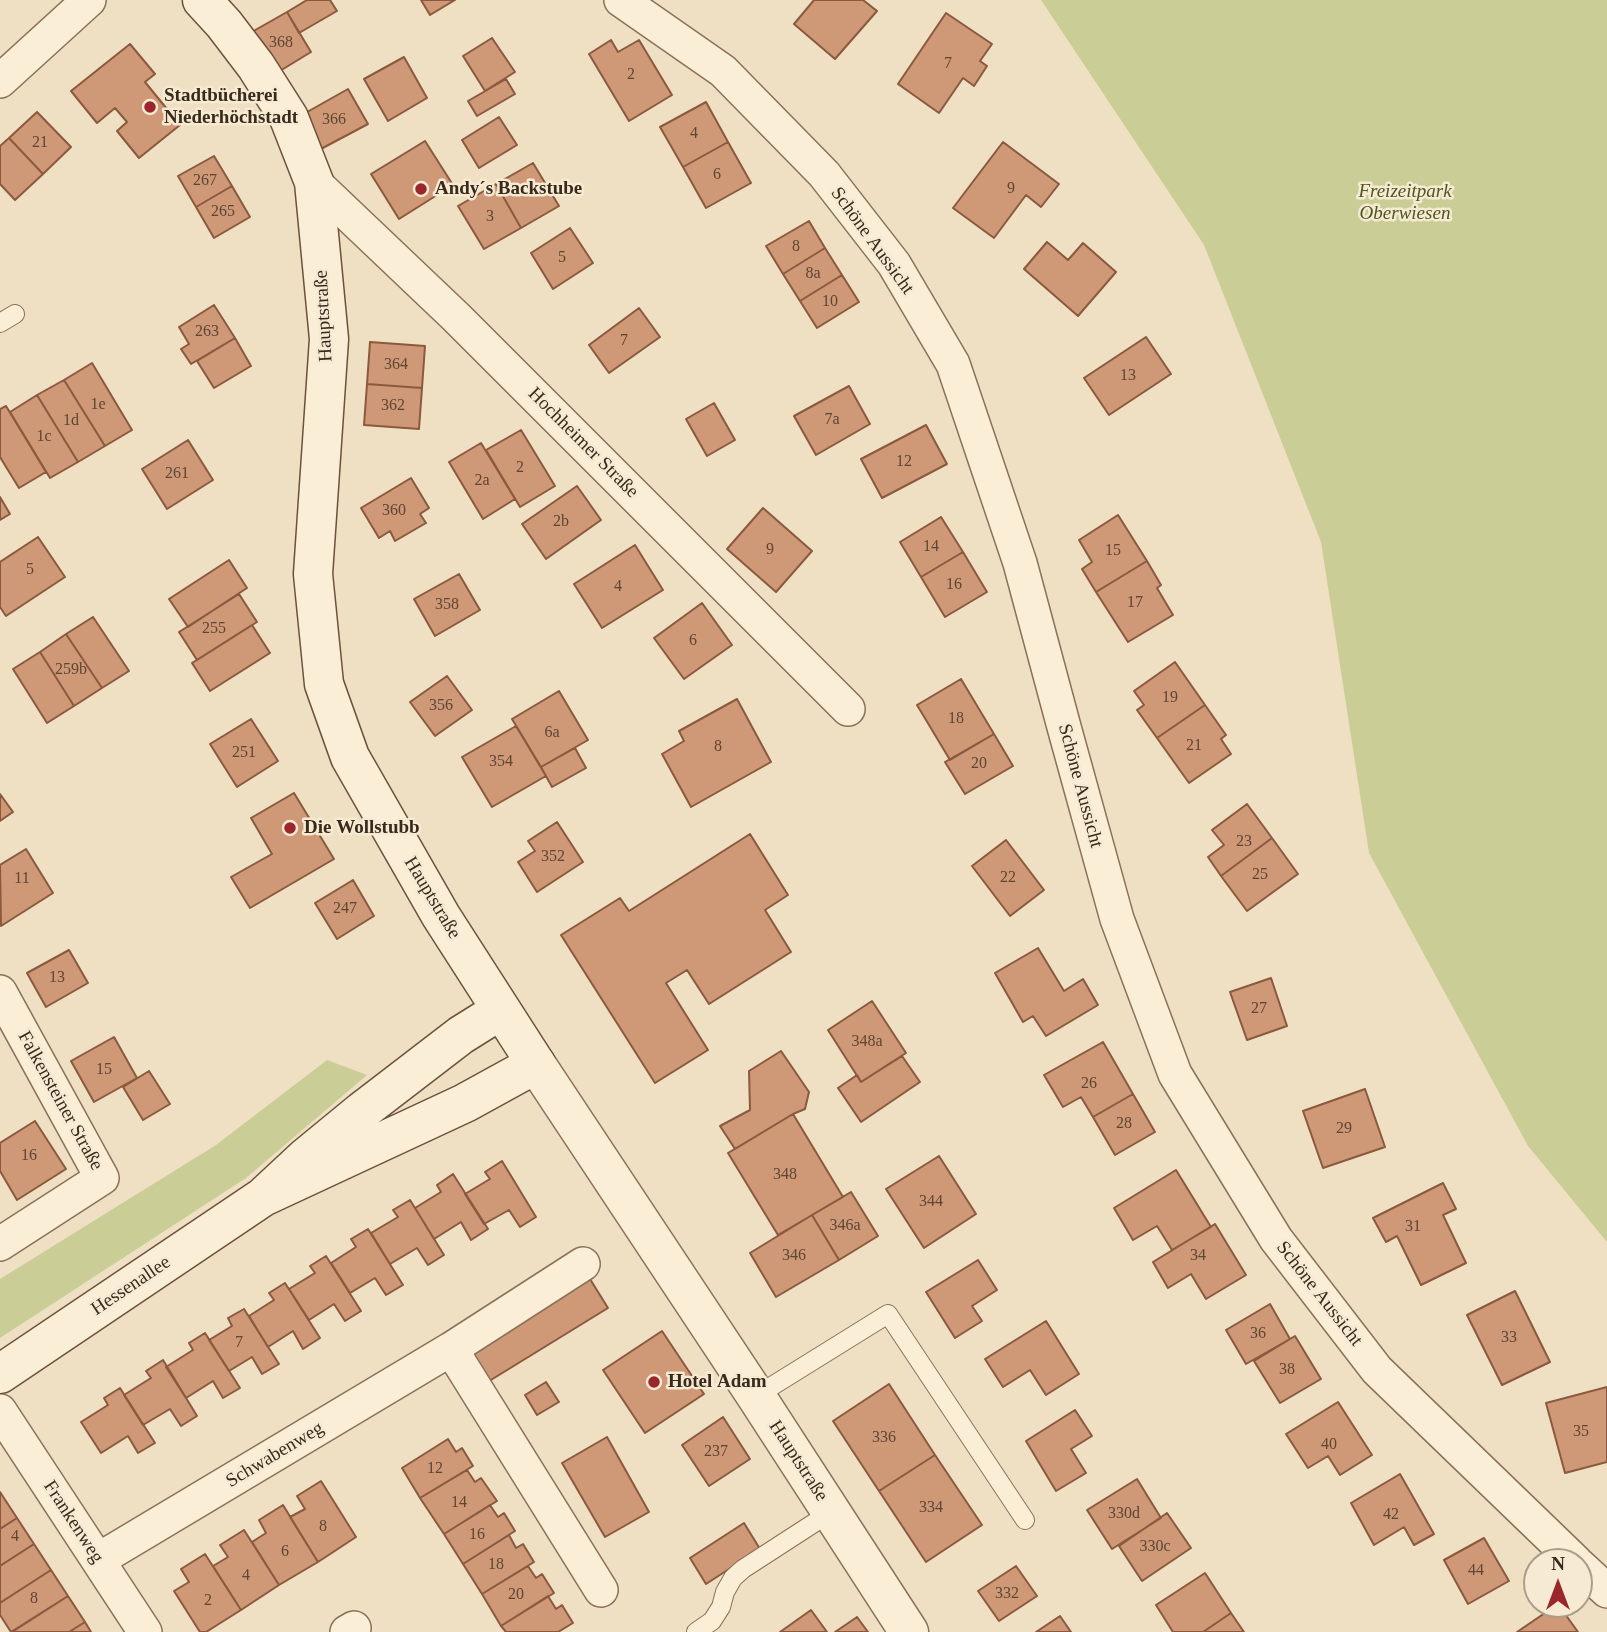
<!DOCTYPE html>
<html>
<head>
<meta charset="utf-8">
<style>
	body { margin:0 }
	#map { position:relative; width:1607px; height:1632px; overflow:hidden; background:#efe0c3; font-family:"Times New Roman",serif }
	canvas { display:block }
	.north { position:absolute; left:1523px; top:1548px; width:70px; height:70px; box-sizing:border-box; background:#f7ead2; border:2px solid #ab9d8a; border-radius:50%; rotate:0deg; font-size:19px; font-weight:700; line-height:28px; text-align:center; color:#392a1d }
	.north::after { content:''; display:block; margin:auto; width:24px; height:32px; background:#9b272d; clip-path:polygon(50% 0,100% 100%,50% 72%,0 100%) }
</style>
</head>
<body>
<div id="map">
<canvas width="1607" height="1632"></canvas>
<div class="north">N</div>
</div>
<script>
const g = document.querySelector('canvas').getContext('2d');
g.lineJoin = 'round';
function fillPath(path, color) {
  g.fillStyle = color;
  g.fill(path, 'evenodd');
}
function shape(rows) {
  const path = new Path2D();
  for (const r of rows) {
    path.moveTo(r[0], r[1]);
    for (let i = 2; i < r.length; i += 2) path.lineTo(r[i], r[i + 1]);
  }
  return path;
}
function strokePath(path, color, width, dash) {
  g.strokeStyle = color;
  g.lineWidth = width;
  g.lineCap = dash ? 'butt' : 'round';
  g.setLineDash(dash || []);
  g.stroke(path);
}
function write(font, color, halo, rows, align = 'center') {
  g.font = font + ' "Times New Roman",serif';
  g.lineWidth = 5;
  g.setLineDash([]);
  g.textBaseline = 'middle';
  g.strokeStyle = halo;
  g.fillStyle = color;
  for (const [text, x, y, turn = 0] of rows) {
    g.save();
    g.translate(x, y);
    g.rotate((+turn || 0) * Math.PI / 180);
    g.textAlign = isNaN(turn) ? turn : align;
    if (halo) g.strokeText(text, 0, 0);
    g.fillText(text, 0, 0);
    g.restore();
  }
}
fillPath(shape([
	[1041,0,1607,0,1607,1242,1528,1146,1369,853,1321,542,1204,245],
	[327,1060,367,1075,246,1178,0,1338,0,1279,216,1145]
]), '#cace96');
const building = shape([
	[307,0,330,0,337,11,299,33,287,12,307,0],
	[421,0,455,0,430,15,421,0],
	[814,0,863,0,877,11,835,59,794,24,814,0],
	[287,12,311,52,275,74,250,33,287,12],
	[946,13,992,44,980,61,987,66,974,86,963,78,939,113,898,84,946,13],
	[492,38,515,72,485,91,463,56,492,38],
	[611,40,618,52,639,40,672,95,629,121,589,54,611,40],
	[130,44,155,74,145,82,180,125,139,158,117,131,127,122,115,108,97,123,71,91,130,44],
	[404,57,427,98,388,121,364,79,404,57],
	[506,79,515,94,477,116,468,101,506,79],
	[348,89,368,124,319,150,300,116,348,89],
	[706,102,728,142,683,167,660,127,706,102],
	[37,112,71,147,43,174,9,138,37,112],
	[499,117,517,145,479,168,462,140,499,117],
	[9,138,43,174,15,200,0,184,0,146,9,138],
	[425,141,453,185,399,219,371,174,425,141],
	[728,142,751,183,706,208,683,167,728,142],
	[1003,142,1059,184,1041,207,1026,195,994,238,953,208,1003,142],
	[214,156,232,186,196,207,178,176,214,156],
	[533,163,559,206,521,228,496,184,533,163],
	[496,184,521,228,484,249,458,206,496,184],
	[232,186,250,217,214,238,196,207,232,186],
	[809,221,825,248,783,274,766,246,809,221],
	[570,228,593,263,553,289,531,253,570,228],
	[1047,242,1068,260,1083,243,1116,272,1078,316,1024,269,1047,242],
	[825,248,842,275,800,301,783,274,825,248],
	[842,275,859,302,817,328,800,301,842,275],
	[214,305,235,338,191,364,181,349,189,344,179,327,214,305],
	[639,308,660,337,609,373,589,345,639,308],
	[1146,337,1171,374,1109,415,1084,378,1146,337],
	[235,338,251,366,214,388,197,361,235,338],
	[370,342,425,346,422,388,367,384,370,342],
	[92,363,132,430,105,446,64,380,92,363],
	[64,380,105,446,78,462,37,395,64,380],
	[367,384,422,388,419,429,364,425,367,384],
	[849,386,870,424,816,455,794,416,849,386],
	[37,395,78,462,50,478,10,412,37,395],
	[714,403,735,440,707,456,686,419,714,403],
	[6,406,46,472,19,488,0,457,0,409,6,406],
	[926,425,947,464,882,498,861,459,926,425],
	[521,430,555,486,520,507,486,450,521,430],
	[188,440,213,480,167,509,142,469,188,440],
	[481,443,515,499,483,519,449,462,481,443],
	[411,478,429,508,420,514,426,523,395,541,390,531,379,538,361,508,411,478],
	[577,486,601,520,546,559,522,524,577,486],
	[0,497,10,514,0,520,0,497],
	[763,508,812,551,776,592,727,549,763,508],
	[1118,515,1147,561,1096,592,1082,569,1092,562,1079,540,1118,515],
	[941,517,963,552,921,577,900,542,941,517],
	[38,537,65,577,6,616,0,607,0,562,38,537],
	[635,545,663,590,602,628,574,584,635,545],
	[963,552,987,592,945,617,921,577,963,552],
	[229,560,247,588,188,627,169,599,229,560],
	[1147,561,1161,585,1157,588,1173,615,1128,642,1096,592,1147,561],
	[459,574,480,610,435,636,414,599,459,574],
	[239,594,257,622,197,660,179,632,239,594],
	[702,603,732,645,684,679,654,638,702,603],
	[93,617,129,671,102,688,66,634,93,617],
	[252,625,270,653,210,691,192,663,252,625],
	[66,634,102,688,74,706,40,652,66,634],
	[40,652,74,706,47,723,13,669,40,652],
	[1175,662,1205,705,1157,738,1137,710,1144,705,1134,691,1175,662],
	[447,676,472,710,435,736,410,702,447,676],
	[961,679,994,734,950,760,917,705,961,679],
	[559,691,588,740,541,767,512,719,559,691],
	[737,699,771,762,691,807,662,754,684,741,679,731,737,699],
	[1205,705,1226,735,1221,739,1231,754,1189,783,1157,738,1205,705],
	[251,719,278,761,237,787,210,744,251,719],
	[516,726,546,776,492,807,462,757,516,726],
	[994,734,1013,766,965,794,945,762,994,734],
	[575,748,586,768,552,787,541,767,575,748],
	[294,793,334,859,250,908,231,877,272,854,251,818,294,793],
	[0,794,13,812,0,821,0,794],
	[1247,804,1272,838,1221,876,1208,857,1224,845,1212,830,1247,804],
	[557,822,583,862,537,892,518,862,535,851,528,841,557,822],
	[750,834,788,895,765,910,791,952,709,1004,687,970,666,983,708,1050,655,1083,561,935,620,898,629,911,750,834],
	[1272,838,1298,874,1247,911,1221,876,1272,838],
	[1006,840,1044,890,1010,916,972,866,1006,840],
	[26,849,53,893,1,926,0,865,26,849],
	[353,880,374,916,337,939,315,903,353,880],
	[1038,948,1064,991,1083,979,1098,1005,1046,1036,1033,1016,1023,1022,995,973,1038,948],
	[69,950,88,983,46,1007,27,973,69,950],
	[1271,978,1287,1026,1247,1040,1230,992,1271,978],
	[872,1001,906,1053,861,1082,828,1030,872,1001],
	[114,1037,137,1078,94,1102,71,1061,114,1037],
	[1103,1042,1133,1094,1093,1117,1081,1097,1063,1107,1044,1075,1103,1042],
	[781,1051,809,1092,805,1109,793,1114,735,1149,720,1126,750,1110,749,1071,781,1051],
	[902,1056,920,1082,861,1122,838,1088,857,1075,861,1082,902,1056],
	[149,1071,170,1104,143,1120,123,1087,149,1071],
	[1365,1089,1385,1147,1323,1168,1303,1111,1365,1089],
	[1133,1094,1155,1132,1115,1155,1093,1117,1133,1094],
	[793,1114,843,1197,778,1235,728,1153,793,1114],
	[35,1121,66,1169,17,1200,0,1171,0,1143,35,1121],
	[939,1156,976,1214,924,1248,886,1189,939,1156],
	[502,1161,536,1217,520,1227,509,1210,484,1224,465,1194,490,1179,485,1172,502,1161],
	[1176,1170,1211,1227,1172,1250,1157,1226,1133,1240,1114,1208,1176,1170],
	[453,1174,488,1229,471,1240,461,1222,434,1239,415,1208,441,1192,437,1185,453,1174],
	[1443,1183,1456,1209,1443,1215,1466,1263,1421,1285,1397,1236,1386,1242,1373,1218,1443,1183],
	[851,1192,878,1236,839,1260,812,1215,851,1192],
	[410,1200,444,1255,428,1265,417,1248,390,1264,371,1233,398,1217,393,1210,410,1200],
	[812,1215,839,1260,776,1297,750,1253,812,1215],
	[1215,1224,1246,1275,1206,1299,1191,1274,1168,1288,1153,1262,1215,1224],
	[368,1229,403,1285,386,1295,375,1278,350,1293,331,1263,356,1247,351,1239,368,1229],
	[326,1256,361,1311,345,1321,334,1304,309,1320,289,1289,315,1273,310,1266,326,1256],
	[978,1260,997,1290,972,1306,982,1321,955,1338,926,1292,978,1260],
	[590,1279,608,1308,486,1383,468,1354,590,1279],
	[285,1283,320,1338,303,1349,293,1331,268,1347,249,1316,274,1300,269,1293,285,1283],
	[1515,1291,1550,1362,1502,1385,1467,1315,1515,1291],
	[1270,1304,1290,1339,1246,1364,1226,1330,1270,1304],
	[244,1309,279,1364,262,1374,252,1357,229,1371,209,1340,232,1326,228,1318,244,1309],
	[1046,1321,1079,1374,1046,1395,1030,1370,1003,1387,985,1359,1046,1321],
	[662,1331,704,1394,645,1433,603,1370,662,1331],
	[205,1333,240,1388,223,1398,213,1381,186,1398,166,1367,193,1350,189,1343,205,1333],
	[1295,1336,1321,1379,1280,1403,1254,1361,1295,1336],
	[163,1360,197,1416,181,1426,170,1409,143,1425,124,1395,151,1378,146,1371,163,1360],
	[546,1382,559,1402,537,1415,525,1395,546,1382],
	[889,1384,935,1455,879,1491,833,1421,889,1384],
	[1607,1387,1607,1462,1565,1473,1546,1403,1607,1387],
	[120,1388,155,1443,138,1453,128,1436,101,1453,81,1422,108,1405,104,1398,120,1388],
	[1338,1402,1372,1455,1340,1475,1328,1456,1308,1468,1286,1434,1338,1402],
	[1075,1410,1092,1436,1071,1449,1086,1473,1056,1491,1026,1441,1075,1410],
	[723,1417,750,1459,709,1486,682,1445,723,1417],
	[607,1437,649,1512,605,1537,562,1463,607,1437],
	[448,1439,456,1452,462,1448,473,1466,420,1498,402,1468,448,1439],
	[935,1455,982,1525,926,1562,879,1491,935,1455],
	[467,1470,475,1482,481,1478,497,1501,444,1534,420,1498,467,1470],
	[1400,1474,1434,1534,1414,1545,1404,1527,1374,1545,1351,1503,1400,1474],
	[1137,1479,1161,1518,1112,1549,1087,1510,1137,1479],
	[321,1481,356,1537,318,1562,290,1517,305,1509,297,1496,321,1481],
	[0,1492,17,1518,0,1529,0,1492],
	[283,1505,318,1562,279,1585,252,1542,266,1533,259,1520,283,1505],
	[490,1505,498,1517,504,1513,515,1531,463,1564,444,1534,490,1505],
	[1167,1513,1191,1548,1142,1581,1119,1546,1167,1513],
	[17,1518,34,1544,0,1566,0,1529,17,1518],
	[744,1523,760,1549,706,1584,690,1558,744,1523],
	[244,1530,279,1585,241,1610,213,1566,228,1557,220,1545,244,1530],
	[509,1535,516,1548,523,1544,534,1562,482,1594,463,1564,509,1535],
	[1484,1538,1509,1581,1468,1604,1444,1560,1484,1538],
	[34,1544,51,1570,0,1603,0,1566,34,1544],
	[205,1554,241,1610,206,1632,200,1632,174,1591,189,1582,181,1569,205,1554],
	[528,1566,536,1578,542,1574,554,1593,501,1626,482,1594,528,1566],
	[1016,1566,1037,1596,999,1621,978,1591,1016,1566],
	[51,1570,68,1596,11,1632,0,1615,0,1603,51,1570],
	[1205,1573,1231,1613,1203,1632,1173,1632,1156,1605,1205,1573],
	[68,1596,85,1622,69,1632,12,1632,68,1596],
	[548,1596,556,1609,562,1605,573,1623,558,1632,506,1632,501,1626,548,1596],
	[1558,1604,1578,1632,1517,1632,1558,1604],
	[811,1610,827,1632,780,1632,811,1610],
	[1231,1613,1244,1632,1203,1632,1231,1613],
	[1060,1616,1071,1632,1036,1632,1060,1616],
	[857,1617,868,1632,835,1632,857,1617],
	[85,1622,91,1632,69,1632,85,1622]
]);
fillPath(building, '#cf9877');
strokePath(building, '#8a593e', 2);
const service = shape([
	[0,323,15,314],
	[756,1396,888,1314,1025,1520],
	[696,1632,712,1621,721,1607,725,1592,733,1578,743,1569,831,1512]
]);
const minor = shape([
	[621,0,723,71,824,174,894,264,953,364,1020,563,1064,727,1117,919,1175,1074,1276,1239,1377,1370,1576,1562],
	[0,81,89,0],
	[314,182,456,317,848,709],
	[0,992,102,1178,0,1244],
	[451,1349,601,1590],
	[0,1411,145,1632],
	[98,1560,451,1349,583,1264],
	[1579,1565,1607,1591],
	[347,1632,354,1628]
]);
const tertiary = shape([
	[536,1064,756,1396,909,1632]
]);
const secondary = shape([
	[202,0,224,24,256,66,289,118,314,182,329,339,313,574,324,684,350,757,441,916,536,1064,465,1103,263,1197],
	[0,1374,263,1197,306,1157,362,1111,461,1035,501,1010]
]);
strokePath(service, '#8a7159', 20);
strokePath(minor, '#8a7159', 36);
strokePath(tertiary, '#8a7159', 41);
strokePath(secondary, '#6c523c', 41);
strokePath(service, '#faeed6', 18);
strokePath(minor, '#faeed6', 33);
strokePath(tertiary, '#faeed6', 38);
strokePath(secondary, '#faeed6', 38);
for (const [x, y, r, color] of [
	[150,107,7,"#9b272d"],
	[421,189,7,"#9b272d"],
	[290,828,7,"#9b272d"],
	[654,1382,7,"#9b272d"]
]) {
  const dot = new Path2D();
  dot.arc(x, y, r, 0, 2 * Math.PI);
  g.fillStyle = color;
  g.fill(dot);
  strokePath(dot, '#f7ead2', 2.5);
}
write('16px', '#5e4634', null, [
	["368",281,43],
	["7",948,64],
	["2",631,75],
	["366",334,120],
	["4",694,134],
	["21",40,143],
	["6",717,175],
	["267",205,181],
	["9",1011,189],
	["265",223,212],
	["3",490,217],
	["8",796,247],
	["5",562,258],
	["8a",813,274],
	["10",830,302],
	["263",207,332],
	["7",624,341],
	["364",396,365],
	["13",1128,376],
	["1e",98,405],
	["362",393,406],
	["7a",832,420],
	["1d",71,421],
	["1c",44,437],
	["12",904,462],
	["2",520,468],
	["261",177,474],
	["2a",482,481],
	["360",394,511],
	["2b",561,522],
	["14",931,547],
	["9",770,550],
	["15",1113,551],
	["5",30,570],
	["16",954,585],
	["4",618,587],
	["17",1135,603],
	["358",447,605],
	["255",214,629],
	["6",693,641],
	["259b",71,670],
	["19",1170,698],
	["356",441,706],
	["18",956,719],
	["6a",552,733],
	["21",1194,746],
	["8",718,747],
	["251",244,753],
	["354",501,762],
	["20",979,764],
	["23",1244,842],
	["352",553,857],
	["25",1260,875],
	["22",1008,878],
	["11",22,879],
	["247",345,909],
	["13",57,978],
	["27",1259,1009],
	["348a",867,1042],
	["15",104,1070],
	["26",1089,1084],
	["28",1124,1124],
	["29",1344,1129],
	["16",29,1156],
	["348",785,1175],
	["344",931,1202],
	["346a",845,1226],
	["31",1413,1227],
	["346",794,1256],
	["34",1198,1256],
	["36",1258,1334],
	["33",1509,1338],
	["7",239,1343],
	["38",1287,1370],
	["35",1581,1432],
	["336",884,1438],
	["40",1329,1445],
	["237",716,1452],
	["12",435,1469],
	["14",459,1503],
	["334",931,1508],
	["330d",1124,1514],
	["42",1391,1515],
	["8",323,1527],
	["16",477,1535],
	["4",15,1537],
	["330c",1155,1547],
	["6",285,1552],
	["18",496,1565],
	["44",1476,1571],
	["4",246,1576],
	["332",1007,1594],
	["20",516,1595],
	["8",34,1599],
	["2",208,1601]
]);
write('bold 19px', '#392a1d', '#f7ead2', [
	["Stadtbücherei",164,96],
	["Niederhöchstadt",164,118],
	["Andy´s Backstube",435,189],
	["Die Wollstubb",304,828],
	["Hotel Adam",668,1382]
], 'left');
write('italic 19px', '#4c5723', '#f7ead2', [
	["Freizeitpark",1405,192],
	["Oberwiesen",1405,214]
]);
write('19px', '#392a1d', '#f7ead2', [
	["Schöne Aussicht",872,241,54],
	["Hauptstraße",324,316,-93],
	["Hochheimer Straße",583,443,45],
	["Schöne Aussicht",1080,786,75],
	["Hauptstraße",432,898,59],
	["Falkensteiner Straße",60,1101,61],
	["Hessenallee",131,1286,-34],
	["Schöne Aussicht",1319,1294,52],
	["Schwabenweg",275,1455,-31],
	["Hauptstraße",798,1461,57],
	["Frankenweg",73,1522,57]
]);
</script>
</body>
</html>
